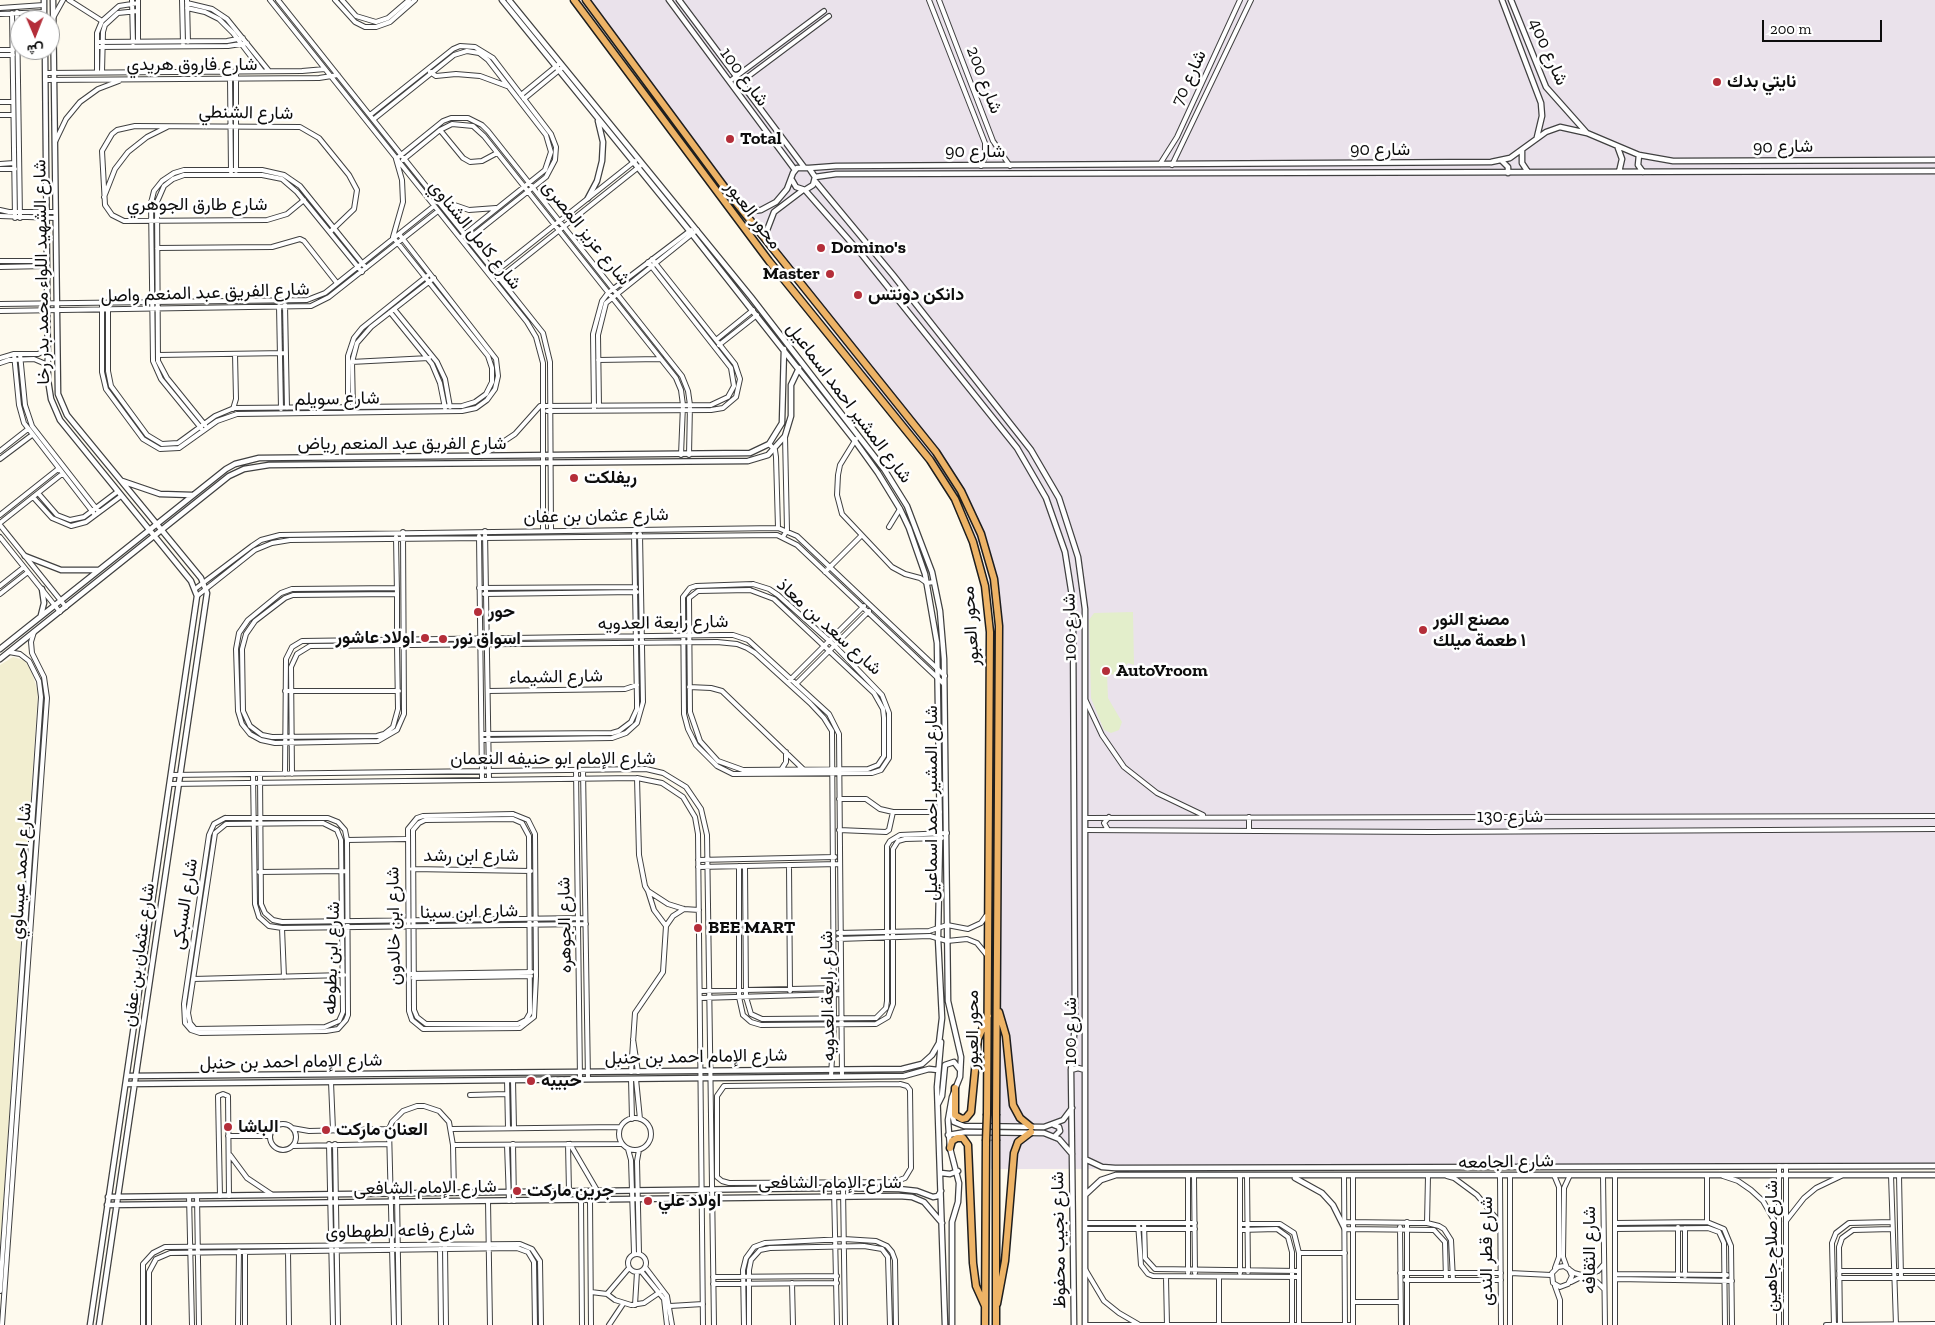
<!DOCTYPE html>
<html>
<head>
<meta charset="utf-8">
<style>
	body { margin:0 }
	#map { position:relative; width:1935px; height:1325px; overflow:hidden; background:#fefaee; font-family:"Zilla Slab",Vazirmatn,serif }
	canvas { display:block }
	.north { position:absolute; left:10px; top:10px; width:50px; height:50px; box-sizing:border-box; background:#fff; border:1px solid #9e9e9e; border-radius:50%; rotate:179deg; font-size:14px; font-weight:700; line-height:20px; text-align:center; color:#0d0d0d }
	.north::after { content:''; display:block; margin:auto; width:18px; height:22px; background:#b42e39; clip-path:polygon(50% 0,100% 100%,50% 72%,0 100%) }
	.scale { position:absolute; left:1762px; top:20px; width:120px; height:22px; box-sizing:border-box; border:2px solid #0d0d0d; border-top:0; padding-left:6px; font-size:15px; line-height:18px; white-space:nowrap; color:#0d0d0d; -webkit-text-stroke:4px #fff; paint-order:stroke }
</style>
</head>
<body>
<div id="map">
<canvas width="1935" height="1325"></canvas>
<div class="north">ش</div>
<div class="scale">200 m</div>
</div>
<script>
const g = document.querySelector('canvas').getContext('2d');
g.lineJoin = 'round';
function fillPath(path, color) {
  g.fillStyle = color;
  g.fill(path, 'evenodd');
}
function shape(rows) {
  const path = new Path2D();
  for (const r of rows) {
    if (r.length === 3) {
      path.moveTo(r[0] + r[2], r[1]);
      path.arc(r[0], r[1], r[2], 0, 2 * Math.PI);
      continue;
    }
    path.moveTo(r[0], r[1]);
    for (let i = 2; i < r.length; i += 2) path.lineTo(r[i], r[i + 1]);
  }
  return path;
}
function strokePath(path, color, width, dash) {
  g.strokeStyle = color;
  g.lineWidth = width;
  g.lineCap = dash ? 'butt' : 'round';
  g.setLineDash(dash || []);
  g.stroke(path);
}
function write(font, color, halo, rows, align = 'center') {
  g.font = font + ' "Zilla Slab",Vazirmatn,serif';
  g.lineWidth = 5;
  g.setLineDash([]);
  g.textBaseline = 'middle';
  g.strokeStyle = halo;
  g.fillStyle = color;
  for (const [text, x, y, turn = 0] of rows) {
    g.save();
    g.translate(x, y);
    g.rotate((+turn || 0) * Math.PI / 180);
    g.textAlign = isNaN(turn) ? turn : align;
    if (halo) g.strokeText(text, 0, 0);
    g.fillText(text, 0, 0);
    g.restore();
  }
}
fillPath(shape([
	[580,0,1935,0,1935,1168,991,1169,994,614,989,580,980,547,963,505,939,466,747,223]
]), '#eae2eb');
fillPath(shape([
	[13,657,24,660,30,667,38,692,0,1249,0,665]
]), '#f2eed0');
fillPath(shape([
	[1133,612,1134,665,1128,663,1120,675,1107,674,1108,698,1122,722,1119,730,1111,733,1104,730,1091,698,1089,620,1094,613]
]), '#e3eecb');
const minor = shape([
	[69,0,102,21],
	[132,0,133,43],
	[138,0,138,42],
	[182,0,183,43],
	[187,0,188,42],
	[270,0,527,322,536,337,543,363,543,530],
	[278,0,543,333,550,362,551,530],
	[335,0,355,22,365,27,376,27,390,22,415,0],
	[342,0,356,16,376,22,388,18,409,0],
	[929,0,985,143,985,157,981,166],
	[939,0,993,141,1010,166],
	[187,3,212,9,227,19,269,71],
	[0,8,44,5],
	[187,8,205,12,219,19,233,33,262,71],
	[17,12,20,218],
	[12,13,15,218],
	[0,14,44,12],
	[53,18,63,0],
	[97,42,227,41,243,38],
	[97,47,228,46,247,43],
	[0,50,13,50],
	[0,55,13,55],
	[236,71,236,171],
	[97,72,97,33,102,21,119,6,138,3],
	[102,72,103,32,105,25,118,13,138,11],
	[430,72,436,76,456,74,480,76,507,86],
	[45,73,302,71,325,69],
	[230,79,231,172],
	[45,80,319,78,338,75],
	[730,81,824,11],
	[734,87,829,16],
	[521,95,560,63],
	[524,99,563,67],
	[0,102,13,102],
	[0,115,13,115],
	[370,115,453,49,460,46,475,47,493,58,551,134,556,147,555,160,546,177,467,240],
	[374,119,454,55,467,51,479,53,488,60,546,135,551,152,545,170,460,238],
	[440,130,463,158,470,162,482,161,497,153],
	[55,142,66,119,80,102,98,89,119,81],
	[403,160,440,130,452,124,473,126,484,136,676,378,681,390,683,405,681,455],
	[0,164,14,163],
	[1160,164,1177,137,1240,0],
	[1172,165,1251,0],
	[0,169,15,169],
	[104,197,115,169,128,152,147,137,167,127],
	[304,200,287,214,267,220,124,221,112,215,105,205,102,151,112,134,117,130,135,126,300,127,319,138,349,175,357,190,354,209,330,232],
	[440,200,469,210,496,208],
	[0,210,9,212,55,212],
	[0,216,55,218],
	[157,248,272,247,300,239,304,241,337,283],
	[0,261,47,261],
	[0,267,47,266],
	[494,273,635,161],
	[498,279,640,166],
	[102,303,102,372,106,389,143,439,160,449,179,448,217,421,237,414,462,411,476,408,487,400,495,389,498,376,496,359,399,234],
	[108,303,108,371,111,386,147,435,162,444,178,443,215,416,234,408,462,406,475,402,486,394,492,382,492,368,488,356,393,237,403,202,402,180,396,159,443,121,451,118,468,118,482,125,488,131,682,376,688,391,690,405,689,455],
	[0,304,307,300,325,293,434,206],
	[285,305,287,408],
	[279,306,281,409],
	[394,309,437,362,445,379,450,407],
	[0,311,311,306,329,297,438,211],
	[390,312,432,364,440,383,445,408],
	[716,340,753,310],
	[719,345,757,315],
	[14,354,19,405,24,423,95,515],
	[20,354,25,405,32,426,99,512],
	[158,355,286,353],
	[0,358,14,354,38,354,48,349],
	[598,360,661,359],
	[351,362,429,358],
	[0,363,9,360,34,359,48,365],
	[599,406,598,335,606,303,697,230],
	[353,408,352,362,357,343,371,327,434,278],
	[594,408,593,334,602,301,608,293,691,230],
	[233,409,236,399,235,354],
	[348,409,348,356,354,338,362,328,427,276],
	[547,411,711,410,723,408,736,397,740,379,735,364,652,259],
	[205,425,167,378,158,361,157,202,164,186,173,179,184,175,262,175,282,179,297,192,362,272],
	[201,428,161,379,153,361,151,203,154,191,162,181,174,173,184,170,262,170,284,175,300,186,366,268],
	[856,439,840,465,838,475,837,495,842,514,892,567,905,574,920,578,927,583,934,582],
	[769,444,775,450,776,457,778,528],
	[0,451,28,429],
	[482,456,515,434,540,406,711,405,728,397,734,386,731,368,648,262],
	[0,459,32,435],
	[38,493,57,515,70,520,84,517,117,492],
	[33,497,52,518,71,526,86,522,121,496],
	[0,515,58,469],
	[0,523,62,474],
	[0,525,66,607],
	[889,527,900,509],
	[485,531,489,779],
	[479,536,482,779],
	[0,537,60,612],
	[396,537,397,594,397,646,398,709,393,727,384,734,377,736,272,737,262,735,250,726,243,711,242,649,246,634,255,621,285,598,293,595,397,594],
	[783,537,787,530,785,436],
	[825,572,861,536],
	[753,584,769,589,778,595,834,645,882,695,889,713,889,758,881,770,872,773,733,774,717,766,696,745,688,729,684,714,683,597,690,588,696,586,753,584],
	[0,586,24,567],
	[397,588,292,589,281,593,248,620,239,633,236,649,238,711,242,724,250,734,261,740,275,743,378,741,397,730,404,714,403,532],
	[479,588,636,587],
	[195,589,252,546,261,540,280,535,778,528,797,536,945,676],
	[750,590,774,599,874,693,883,709,884,718,884,756,878,765,868,769,743,770,718,761,700,741,690,712,689,598,698,591,750,590],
	[0,594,28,572],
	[484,594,637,592],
	[197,596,255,550,272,543,290,540,777,535,797,545,944,684],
	[788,682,864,606],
	[796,684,869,611],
	[689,687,711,688,722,691,804,770],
	[285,691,399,691],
	[488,691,625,689,637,685],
	[1086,701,1102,735,1124,767,1157,793,1203,815],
	[482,734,612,733,619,731,631,722,637,709,637,701,634,534],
	[482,740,612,738,626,733,637,723,643,702,640,534],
	[576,770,580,1079],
	[583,770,588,1079],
	[781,770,786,762,786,752],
	[285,774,286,659,292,647,302,641,722,635,733,635,748,640,829,714,839,734,842,1076],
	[292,774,291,667,297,654,310,646,717,642,737,644,747,648,755,653,810,703,824,718,832,731,834,1024,831,1076],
	[171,775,646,769,663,773,686,787,701,809,707,835,714,1325],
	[253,775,255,904,259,917,269,926,282,928,586,924],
	[260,775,261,904,265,913,273,920,282,922,585,918],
	[637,778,639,855,645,886,648,891,668,904,684,909,699,910],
	[170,784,637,778,662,783,683,797,695,817,698,834,703,1325],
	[839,799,866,799,880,809,893,812,940,812],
	[513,814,528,820,535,834,536,976,534,1017,520,1028,423,1029,412,1020,409,1011,408,829,417,818,423,816,513,814],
	[1249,817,1249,831],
	[225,818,328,818,338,822,345,830,347,840,348,1015,346,1020,338,1029,326,1031,200,1033,191,1030,185,1023,184,1004,209,835,214,824,225,818],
	[1085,818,1935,816],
	[513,819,522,823,529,836,530,1013,526,1020,518,1024,426,1024,417,1017,414,1010,413,830,419,823,425,820,513,819],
	[323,823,337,830,341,840,343,1012,339,1021,325,1027,195,1029,190,1023,188,1013,215,833,226,824,323,823],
	[839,830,886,832,889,830,893,812],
	[1085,830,1431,832,1935,829],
	[1108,830,1104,823,1109,817],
	[347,840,406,839],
	[698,860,835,857],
	[789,865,790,991],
	[739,866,739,997,743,1015,751,1022,761,1025,876,1024,888,1017,893,1004,893,849,898,841,905,839,942,838],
	[745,866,746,997,751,1014,762,1019,876,1018,886,1008,887,1001,887,846,890,841,900,835,947,833],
	[698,867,839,864],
	[412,869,531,871],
	[259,872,347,871],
	[648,891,654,910,666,926],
	[282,928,284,977],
	[838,933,929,931,947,925,968,929,981,923,986,916],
	[838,939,930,936,947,941,967,939,977,943,986,954],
	[411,974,532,972],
	[413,978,531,976],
	[193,979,344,975],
	[700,991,836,988],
	[700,998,840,994],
	[633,1039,638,1072],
	[631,1072,635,1013,663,972,666,926,673,916,684,909],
	[631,1079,632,1119],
	[636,1079,640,1119],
	[507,1080,508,1128],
	[513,1080,514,1128],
	[331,1082,333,1130],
	[900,1084,907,1086,910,1090,911,1168,905,1178,894,1182,729,1183,722,1181,717,1177,717,1096,724,1086,900,1084],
	[470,1095,507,1094],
	[635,1134,16],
	[283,1137,13],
	[292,1128,309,1131,389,1129],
	[452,1129,620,1127],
	[228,1136,270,1136],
	[329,1144,333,1325],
	[335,1144,338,1325],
	[513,1144,514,1201],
	[568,1144,569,1192],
	[570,1144,598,1192],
	[453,1145,621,1144],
	[507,1145,509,1201],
	[293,1146,389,1144],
	[628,1149,631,1160,634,1253],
	[230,1155,247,1178,271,1194],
	[1779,1166,1779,1325],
	[1786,1166,1786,1325],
	[1554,1175,1559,1187,1559,1257,1555,1268],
	[1603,1175,1605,1325],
	[1891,1175,1896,1325],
	[1899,1175,1901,1278],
	[1188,1176,1188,1273],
	[1194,1176,1195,1273],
	[1240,1176,1240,1273],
	[1247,1176,1248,1272],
	[1344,1176,1345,1325],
	[1353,1176,1353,1325],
	[1447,1176,1454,1178,1477,1195,1500,1223],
	[1707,1176,1707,1222],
	[1723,1176,1738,1181,1751,1190,1763,1201,1778,1227],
	[1500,1177,1501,1325],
	[834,1188,837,1325],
	[843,1188,845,1325],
	[397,1194,399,1325],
	[189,1196,192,1325],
	[197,1196,199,1325],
	[220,1196,218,1096,223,1094,228,1096,229,1196],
	[581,1200,582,1325],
	[590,1200,591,1325],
	[488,1201,490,1325],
	[1786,1221,1804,1198,1816,1188,1841,1176],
	[1345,1222,1427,1223,1439,1226,1444,1229,1451,1240,1453,1280],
	[1407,1222,1407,1325],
	[1085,1223,1195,1223],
	[1138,1223,1141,1265,1148,1274,1153,1276,1299,1277],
	[1144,1223,1145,1258,1155,1269,1299,1271],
	[1427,1223,1428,1176],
	[1615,1223,1707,1222,1724,1229,1731,1246,1732,1325],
	[1240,1224,1280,1224,1294,1233,1299,1253,1299,1325],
	[1400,1227,1401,1325],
	[1685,1228,1685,1276],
	[1085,1229,1195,1229],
	[1345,1229,1434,1230,1445,1242,1446,1280],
	[1616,1229,1708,1228,1719,1232,1724,1243,1725,1325],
	[1240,1230,1277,1229,1288,1237,1292,1252,1292,1325],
	[445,1247,446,1325],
	[440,1249,441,1325],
	[288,1252,289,1325],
	[639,1253,637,1161,639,1150],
	[1299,1253,1345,1253],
	[637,1263,9],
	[645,1267,667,1296,672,1325],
	[1567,1268,1563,1257,1564,1188,1570,1175],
	[1085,1269,1104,1301,1119,1313,1138,1324],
	[1569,1269,1572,1276,1568,1284,1560,1287,1553,1283,1552,1273,1558,1267,1564,1266,1567,1268,1574,1273,1585,1276,1598,1271,1604,1264],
	[641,1271,664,1299,667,1325],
	[1839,1271,1935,1271],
	[1400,1273,1501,1273],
	[1510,1273,1551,1275],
	[1616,1274,1727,1275],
	[713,1277,837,1276],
	[1219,1277,1219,1325],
	[1166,1278,1167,1325],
	[1839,1278,1935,1278],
	[1616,1279,1732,1281],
	[1405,1280,1501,1280],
	[1678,1280,1678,1227],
	[1571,1282,1579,1278,1590,1278,1597,1282,1604,1289],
	[792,1283,793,1325],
	[713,1284,837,1283],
	[1555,1286,1560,1300,1560,1325],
	[0,1291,41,697,39,681,29,661,20,654,9,652],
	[591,1292,607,1294,615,1300,631,1305,644,1303,660,1292],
	[607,1294,629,1268],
	[1353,1302,1400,1302],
	[635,1305,637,1272],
	[670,1306,703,1304],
	[2,1325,47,698,44,677,32,653,31,642,34,632],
	[143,1325,143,1264,153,1253,165,1247,520,1244,532,1249,540,1261,541,1325],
	[149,1325,149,1272,156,1259,170,1253,517,1248,528,1252,534,1262,535,1325],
	[238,1325,239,1251],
	[245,1325,245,1252],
	[394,1325,389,1129,392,1122,403,1111,417,1106,424,1106,439,1111,449,1122,453,1145,454,1193],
	[609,1325,623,1304],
	[744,1325,743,1270,746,1258,754,1247,765,1243,844,1239,876,1241,887,1246,892,1252,895,1260,896,1325],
	[749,1325,749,1270,751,1260,760,1250,770,1248,864,1246,882,1249,888,1257,890,1325],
	[1085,1325,1353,1325],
	[1510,1325,1510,1177],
	[1615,1325,1615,1175],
	[1826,1325,1935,1324],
	[1834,1325,1832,1243,1836,1233,1849,1223,1892,1222],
	[1840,1325,1839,1247,1842,1238,1853,1230,1892,1229]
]);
const tertiary = shape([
	[44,0,44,20],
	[53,0,58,394,67,415,201,578,207,593,99,1325],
	[509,0,751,297,884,469,907,506,932,572,940,611,944,659,948,1001,961,1057,960,1077,952,1097,948,1120,950,1148,959,1183,958,1202,952,1222,952,1325],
	[669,0,795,170],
	[679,0,804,167],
	[1502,0,1541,103,1542,116,1537,137],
	[1511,0,1546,87,1586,132],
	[45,50,48,380,51,399,60,420,191,581,197,596,90,1325],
	[1618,148,1622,159,1619,172],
	[1522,150,1522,163,1528,172],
	[1639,155,1638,165,1643,172],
	[1502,161,1508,167,1508,173],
	[809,168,836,166,1491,162,1510,158,1546,132,1560,127,1587,133,1639,155,1673,161,1935,160],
	[815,177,836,174,1935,171],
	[815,181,893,275,1031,450,1059,498,1078,557,1085,609,1085,1325],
	[805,190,863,256,1017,448,1046,498,1065,552,1072,596,1073,618,1075,1024,1071,1070,1074,1325],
	[588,198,597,181,602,161,603,142,598,121],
	[744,212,761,210,776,202,787,189,793,173,797,168,809,168,815,177,813,185,805,190,796,187,792,180],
	[764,238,774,212,803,190],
	[122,481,160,494,192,495],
	[25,556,61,570,98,570],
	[41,615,44,603,42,589],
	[0,649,226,469,235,464,259,458,750,453,769,444,782,423,784,349],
	[0,659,229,476,244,469,269,465,748,461,768,455,785,436,791,416,791,385,799,368],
	[941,1042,937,1087,945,1325],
	[1071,1070,1078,1068,1085,1070],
	[127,1076,902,1069,922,1064,932,1055,939,1043,942,1018,938,938,940,838,937,643,925,574,909,528,900,509,878,473,855,441,692,234,502,0],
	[126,1084,904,1076,929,1069,938,1070],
	[938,1104,942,1096,945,1065,954,1062,960,1070],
	[952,1112,954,1122,964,1126,1044,1127,1063,1120,1072,1108],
	[1054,1125,1059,1127,1060,1131,1055,1136],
	[948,1135,966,1132,1044,1133,1059,1139,1072,1154],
	[1085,1159,1102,1167,1115,1168,1935,1166],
	[941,1173,950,1174,958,1171],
	[1295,1178,1322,1193,1333,1205,1345,1229],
	[1086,1194,1101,1180,1116,1175,1935,1175],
	[108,1197,834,1188,899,1189,917,1191,933,1197,938,1196,941,1191],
	[107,1205,899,1196,912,1197,924,1202,942,1223]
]);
const trunk = shape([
	[574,0,769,261,930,460,955,499,973,542,985,586,990,632,987,1114],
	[586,0,734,200,936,452,961,491,981,534,994,579,999,626,996,1114],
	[999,1012,1006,1036,1013,1105,1020,1118,1031,1127],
	[955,1088,955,1115,962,1119,966,1118,971,1112,978,1039,988,1016],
	[996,1141,996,1325],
	[950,1148,952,1141,957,1138,963,1138,968,1145,973,1263,976,1286,985,1306],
	[997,1304,1005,1261,1014,1153,1018,1142,1031,1132],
	[985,1325,986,1141]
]);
strokePath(minor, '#404040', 6);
strokePath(tertiary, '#404040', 7);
strokePath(trunk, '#1e1e1e', 9);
strokePath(minor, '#fff', 4);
strokePath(tertiary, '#fff', 4.5);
strokePath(trunk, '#edb366', 6);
const trunkBridge = shape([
	[986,1141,987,1114],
	[996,1141,996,1114]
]);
strokePath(trunkBridge, '#1e1e1e', 9, []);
strokePath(trunkBridge, '#edb366', 6);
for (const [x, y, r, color] of [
	[1717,82,5,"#b42e39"],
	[730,139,5,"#b42e39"],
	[821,248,5,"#b42e39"],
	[830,274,5,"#b42e39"],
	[858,295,5,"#b42e39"],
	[574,478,5,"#b42e39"],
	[478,612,5,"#b42e39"],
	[1423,630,5,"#b42e39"],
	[425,638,5,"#b42e39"],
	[443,639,5,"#b42e39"],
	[1106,671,5,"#b42e39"],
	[698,928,5,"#b42e39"],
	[531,1081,5,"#b42e39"],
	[228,1127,5,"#b42e39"],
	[326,1130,5,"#b42e39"],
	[517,1191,5,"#b42e39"],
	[648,1201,5,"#b42e39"]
]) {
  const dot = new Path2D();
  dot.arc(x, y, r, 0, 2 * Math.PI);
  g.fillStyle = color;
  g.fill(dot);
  strokePath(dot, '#fff', 2);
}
write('18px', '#0d0d0d', '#fff', [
	["شارع 400",1548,52,66],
	["شارع فاروق هريدي",192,65],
	["شارع 100",744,77,53],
	["شارع 70",1189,78,-65],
	["شارع 200",984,80,69],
	["شارع الشنطي",246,113,1],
	["شارع 90",1783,147,-1],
	["شارع 90",1380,150],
	["شارع 90",975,152],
	["شارع طارق الجوهري",197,205],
	["محور العبور",753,215,53],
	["شارع عزيز المصرى",586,233,51],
	["شارع كامل الشناوي",475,235,51],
	["شارع الشهيد اللواء محمد بدر رخا",42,272,-91],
	["شارع الفريق عبد المنعم واصل",205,293,-2],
	["شارع سويلم",337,399,-1],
	["شارع المشير احمد اسماعيل",849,403,53],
	["شارع الفريق عبد المنعم رياض",402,444],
	["شارع عثمان بن عفان",596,516,-1],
	["شارع رابعة العدويه",663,623,-1],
	["محور العبور",971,626,-94],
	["شارع سعد بن معاذ",829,627,42],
	["شارع 100",1070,627,-91],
	["شارع الشيماء",556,677,-1],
	["شارع الإمام ابو حنيفه النعمان",553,759],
	["شارع المشير احمد اسماعيل",932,803,-90],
	["شارع 130",1510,817],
	["شارع ابن رشد",471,856],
	["شارع احمد عيساوي",21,871,-86],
	["شارع السبكى",185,904,-81],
	["شارع ابن سينا",469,912,-1],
	["شارع الجوهره",565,925,-91],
	["شارع ابن خالدون",394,926,-91],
	["شارع عثمان بن عفان",139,955,-82],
	["شارع ابن بطوطه",332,958,-88],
	["شارع رابعة العدويه",828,996,-91],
	["محور العبور",973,1030,-90],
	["شارع 100",1071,1031,-90],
	["شارع الإمام احمد بن حنبل",696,1057,-1],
	["شارع الإمام احمد بن حنبل",291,1062,-1],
	["شارع الجامعه",1506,1162,-1],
	["شارع الإمام الشافعى",830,1183],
	["شارع الإمام الشافعى",425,1188,-1],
	["شارع رفاعه الطهطاوى",400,1231,-1],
	["شارع نجيب محفوظ",1059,1240,-91],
	["شارع صلاح جاهين",1772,1246,-90],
	["شارع الثقافه",1590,1250,-90],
	["شارع قطر الندى",1487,1251,-90]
]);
write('bold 18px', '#0d0d0d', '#fff', [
	["نايتي بدك",1727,82],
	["Total",740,139],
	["Domino's",831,248],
	["Master",820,274,"right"],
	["دانكن دونتس",868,295],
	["ريفلكت",584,478],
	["حور",488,612],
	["مصنع النور",1433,620],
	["١ طعمة ميلك",1433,641],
	["اولاد عاشور",415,638,"right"],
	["اسواق نور",453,639],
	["AutoVroom",1116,671],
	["BEE MART",708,928],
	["حبيبه",541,1081],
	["الباشا",238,1127],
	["العنان ماركت",336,1130],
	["جرين ماركت",527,1191],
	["اولاد علي",658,1201]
], 'left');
</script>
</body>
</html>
